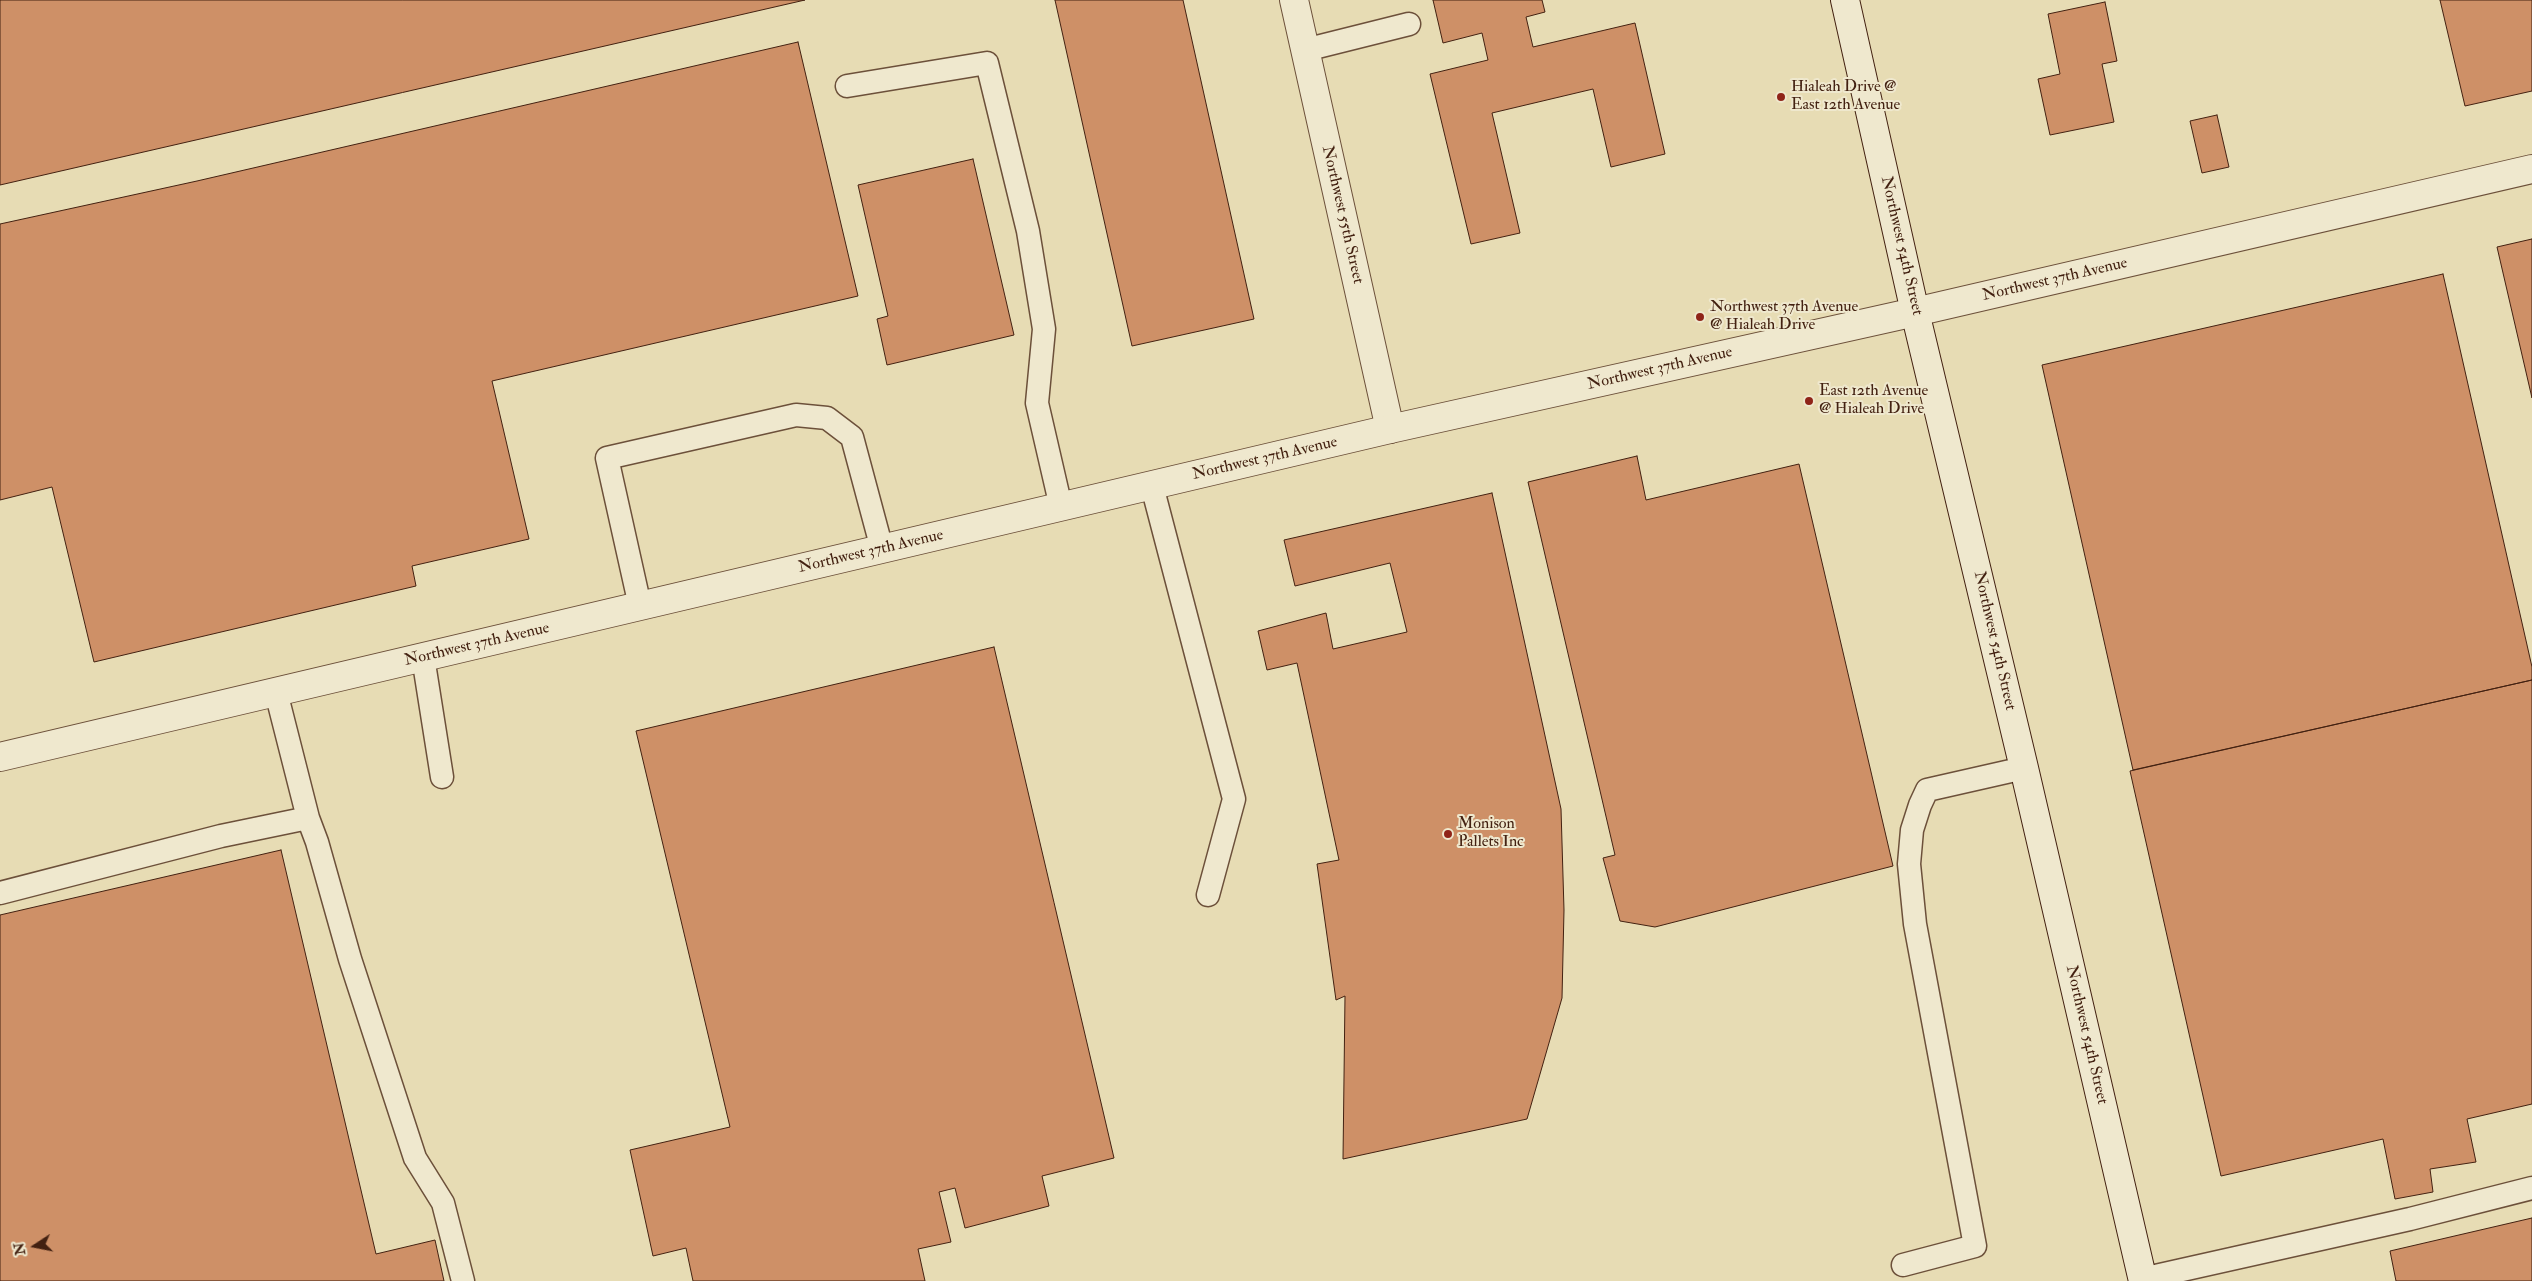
<!DOCTYPE html>
<html>
<head>
<meta charset="utf-8">
<style>
	body { margin:0 }
	#map { position:relative; width:2532px; height:1281px; overflow:hidden; background:#e7dcb4; font-family:"IM FELL Double Pica",serif }
	canvas { display:block }
	.north { position:absolute; left:10px; top:1221px; width:50px; height:50px; -webkit-text-stroke:4px #efe8ce; paint-order:stroke; rotate:259deg; font-size:14px; font-weight:700; line-height:20px; text-align:center; color:#432111 }
	.north::after { content:''; display:block; margin:auto; width:18px; height:22px; background:#432111; clip-path:polygon(50% 0,100% 100%,50% 72%,0 100%) }
</style>
</head>
<body>
<div id="map">
<canvas width="2532" height="1281"></canvas>
<div class="north">N</div>
</div>
<script>
const g = document.querySelector('canvas').getContext('2d');
g.lineJoin = 'round';
function fillPath(path, color) {
  g.fillStyle = color;
  g.fill(path, 'evenodd');
}
function shape(rows) {
  const path = new Path2D();
  for (const r of rows) {
    path.moveTo(r[0], r[1]);
    for (let i = 2; i < r.length; i += 2) path.lineTo(r[i], r[i + 1]);
  }
  return path;
}
function strokePath(path, color, width, dash) {
  g.strokeStyle = color;
  g.lineWidth = width;
  g.lineCap = dash ? 'butt' : 'round';
  g.setLineDash(dash || []);
  g.stroke(path);
}
function write(font, color, halo, rows, align = 'center') {
  g.font = font + ' "IM FELL Double Pica",serif';
  g.lineWidth = 4;
  g.setLineDash([]);
  g.textBaseline = 'middle';
  g.strokeStyle = halo;
  g.fillStyle = color;
  for (const [text, x, y, turn = 0] of rows) {
    g.save();
    g.translate(x, y);
    g.rotate((+turn || 0) * Math.PI / 180);
    g.textAlign = isNaN(turn) ? turn : align;
    if (halo) g.strokeText(text, 0, 0);
    g.fillText(text, 0, 0);
    g.restore();
  }
}
const building = shape([
	[0,0,805,0,0,185,0,0],
	[1055,0,1183,0,1254,319,1132,346,1055,0],
	[1433,0,1542,0,1545,12,1526,17,1533,47,1635,23,1665,154,1611,167,1593,89,1492,113,1520,233,1471,244,1430,74,1488,60,1482,33,1443,43,1433,0],
	[2440,0,2532,0,2532,91,2465,106,2440,0],
	[2105,2,2117,61,2102,64,2114,122,2050,135,2038,79,2060,74,2048,14,2105,2],
	[798,42,858,296,492,381,529,539,412,566,416,586,94,662,52,487,0,500,0,224,197,181,798,42],
	[2217,115,2229,167,2202,173,2190,121,2217,115],
	[973,159,1014,335,887,365,877,319,888,316,858,185,973,159],
	[2532,239,2532,398,2497,247,2532,239],
	[2443,274,2532,667,2532,680,2133,770,2042,365,2443,274],
	[1637,456,1646,500,1799,464,1893,866,1655,927,1620,921,1603,858,1615,855,1528,482,1637,456],
	[1492,493,1561,809,1564,910,1562,998,1527,1119,1343,1159,1345,996,1336,1000,1317,864,1339,860,1297,663,1267,670,1258,631,1326,613,1333,649,1407,632,1390,563,1295,586,1284,540,1492,493],
	[994,647,1114,1158,1042,1176,1049,1206,965,1228,955,1188,939,1192,951,1242,918,1249,925,1281,693,1281,686,1248,653,1256,630,1150,730,1127,636,731,994,647],
	[2532,680,2532,1104,2467,1119,2476,1162,2430,1169,2433,1192,2395,1199,2383,1139,2221,1176,2130,771,2532,680],
	[281,850,376,1254,435,1240,444,1281,0,1281,0,915,281,850],
	[2532,1218,2532,1281,2396,1281,2390,1251,2532,1218]
]);
fillPath(building, '#ce9067');
strokePath(building, '#432111', 1);
const service = shape([
	[1305,50,1409,24],
	[847,86,987,63,1028,231,1044,329,1037,403,1061,507],
	[1152,486,1234,799,1208,895],
	[640,606,607,458,796,415,827,418,852,437,882,549],
	[423,657,442,777],
	[276,692,308,818,317,842,350,959,415,1158,443,1203,463,1281],
	[0,893,221,836,308,818],
	[1903,1265,1975,1246,1915,924,1909,864,1912,830,1920,805,1927,790,2024,768],
	[2142,1279,2410,1219,2532,1188]
]);
const minor = shape([
	[1294,0,1390,429]
]);
const tertiary = shape([
	[0,757,1390,429,1915,312,2532,169]
]);
const secondary = shape([
	[1845,0,1915,312,2024,768,2143,1281]
]);
strokePath(service, '#6c503a', 25);
strokePath(minor, '#6c503a', 30);
strokePath(tertiary, '#6c503a', 30);
strokePath(secondary, '#432111', 30);
strokePath(service, '#efe8ce', 22);
strokePath(minor, '#efe8ce', 28);
strokePath(tertiary, '#efe8ce', 28);
strokePath(secondary, '#efe8ce', 28);
for (const [x, y, r, color] of [
	[1781,97,5,"#8f2418"],
	[1700,317,5,"#8f2418"],
	[1809,401,5,"#8f2418"],
	[1448,834,5,"#8f2418"]
]) {
  const dot = new Path2D();
  dot.arc(x, y, r, 0, 2 * Math.PI);
  g.fillStyle = color;
  g.fill(dot);
  strokePath(dot, '#efe8ce', 2);
}
write('16px', '#432111', '#efe8ce', [
	["Hialeah Drive @",1791,88],
	["East 12th Avenue",1791,106],
	["Northwest 37th Avenue",1710,308],
	["@ Hialeah Drive",1710,326],
	["East 12th Avenue",1819,392],
	["@ Hialeah Drive",1819,410],
	["Monison",1458,825],
	["Pallets Inc",1458,843]
], 'left');
write('16px', '#432111', '#efe8ce', [
	["Northwest 55th Street",1342,215,77],
	["Northwest 54th Street",1901,246,77],
	["Northwest 37th Avenue",2055,280,-13],
	["Northwest 37th Avenue",1660,369,-13],
	["Northwest 37th Avenue",1265,459,-13],
	["Northwest 37th Avenue",871,552,-13],
	["Northwest 54th Street",1994,641,77],
	["Northwest 37th Avenue",477,645,-13],
	["Northwest 54th Street",2086,1035,77]
]);
</script>
</body>
</html>
